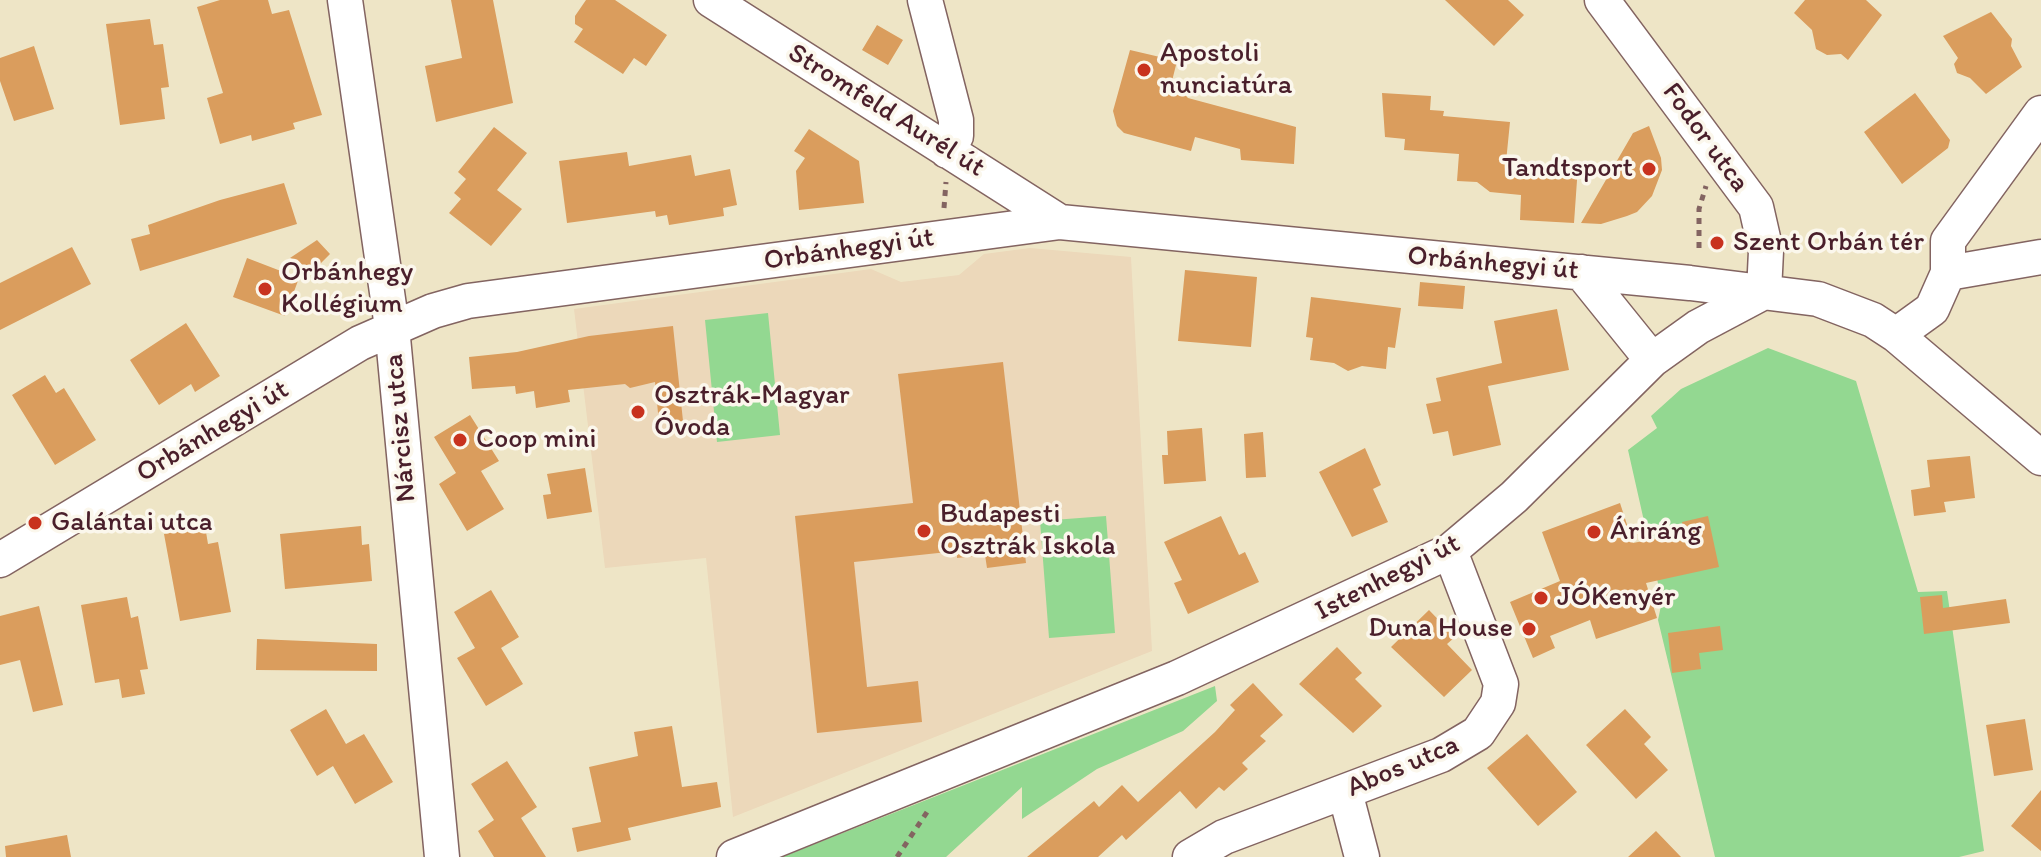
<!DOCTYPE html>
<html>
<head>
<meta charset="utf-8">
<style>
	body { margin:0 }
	canvas { display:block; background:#eee5c6 }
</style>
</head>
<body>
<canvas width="2041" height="857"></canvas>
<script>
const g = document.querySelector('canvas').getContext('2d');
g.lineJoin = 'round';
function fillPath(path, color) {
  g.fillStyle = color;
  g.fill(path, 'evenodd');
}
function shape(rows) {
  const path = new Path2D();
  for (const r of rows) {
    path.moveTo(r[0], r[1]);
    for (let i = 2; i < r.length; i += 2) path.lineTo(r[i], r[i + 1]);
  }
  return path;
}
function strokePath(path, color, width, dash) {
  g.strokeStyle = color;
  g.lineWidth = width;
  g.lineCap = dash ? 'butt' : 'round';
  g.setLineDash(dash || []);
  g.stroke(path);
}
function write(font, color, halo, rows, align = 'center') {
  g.font = font + ' Itim,sans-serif';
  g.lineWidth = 7;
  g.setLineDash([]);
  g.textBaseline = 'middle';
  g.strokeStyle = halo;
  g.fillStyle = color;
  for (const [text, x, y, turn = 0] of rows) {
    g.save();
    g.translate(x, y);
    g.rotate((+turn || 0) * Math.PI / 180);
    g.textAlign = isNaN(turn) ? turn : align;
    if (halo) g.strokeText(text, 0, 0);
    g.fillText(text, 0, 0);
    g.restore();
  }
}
fillPath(shape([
	[1030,248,1131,257,1152,651,733,817,706,558,605,568,574,309,871,269,901,282,959,275,984,254]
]), '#ecd8ba');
fillPath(shape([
	[768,313,780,435,717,442,705,320],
	[1768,348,1856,381,1918,592,1947,591,1984,851,1959,857,1715,857,1658,620,1662,601,1628,450,1657,428,1651,416,1681,389],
	[1106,516,1115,633,1049,638,1040,521],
	[1215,686,1217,701,1183,731,1097,769,1022,819,1022,787,946,857,782,857]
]), '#93d891');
fillPath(shape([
	[220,0,268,0,272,14,289,10,322,115,293,123,295,129,252,141,251,135,220,144,207,98,223,93,197,7],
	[451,0,493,0,513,103,436,122,425,66,462,58],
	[586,0,615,0,667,35,646,66,634,58,623,74,574,42,583,29,575,24,575,16],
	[1445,0,1508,0,1524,15,1494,46],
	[1805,0,1866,0,1882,15,1848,60,1841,54,1827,55,1816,49,1812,30,1794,13],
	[1991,12,2012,39,2011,46,2022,67,1986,94,1970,78,1957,73,1954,64,1958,58,1943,36],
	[150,19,154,45,163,44,169,87,161,88,165,119,120,125,106,24],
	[877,25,903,40,888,65,862,50],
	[34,46,54,109,14,121,0,81,0,58],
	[1130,50,1177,61,1172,81,1188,98,1296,127,1294,164,1241,160,1240,149,1195,137,1191,151,1124,133,1117,126,1113,111],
	[1382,93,1431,96,1430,110,1444,111,1443,116,1510,122,1506,162,1578,166,1574,223,1520,220,1521,195,1490,192,1477,182,1457,181,1459,154,1404,150,1405,139,1385,137],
	[1915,93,1950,140,1948,148,1902,184,1864,132],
	[1649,126,1661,158,1662,170,1652,196,1637,212,1627,216,1601,224,1581,223,1633,133],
	[494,127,527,153,497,190,522,209,491,246,449,213,461,199,454,193,466,179,458,172],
	[809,129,859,161,864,203,799,210,796,171,805,158,794,151],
	[627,152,629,166,691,155,695,176,730,169,737,205,723,208,724,216,669,225,667,215,656,217,655,211,567,223,559,161],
	[284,183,297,224,140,271,131,239,150,234,148,225,220,200],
	[317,240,330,254,321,263,318,273,290,258],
	[72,247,91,284,0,330,0,283],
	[247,258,299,278,285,316,233,297],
	[1185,270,1257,277,1251,347,1178,341],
	[1420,282,1465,286,1463,309,1418,306],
	[1311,297,1401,308,1395,348,1388,347,1386,369,1362,366,1348,371,1334,363,1310,360,1313,338,1306,337],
	[1557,309,1569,370,1488,386,1501,445,1453,456,1448,431,1433,434,1426,404,1441,401,1436,378,1502,363,1494,321],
	[186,323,220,376,195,392,191,384,159,405,130,360],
	[673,326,683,421,659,423,655,382,630,388,625,384,568,390,570,402,536,408,534,391,516,394,515,386,472,389,469,357,517,352,589,336],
	[1003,362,1026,563,987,568,985,555,957,558,957,551,854,562,867,687,918,681,922,722,817,733,795,516,913,503,898,374],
	[45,375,56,393,64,388,96,440,55,465,12,395],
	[470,415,499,461,481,471,504,509,467,531,439,484,456,473,434,437],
	[1202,428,1206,481,1164,484,1162,455,1168,455,1167,431],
	[1263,432,1266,477,1246,478,1244,434],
	[1365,448,1381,485,1373,489,1388,522,1352,537,1319,472],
	[1970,456,1975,498,1944,502,1946,512,1914,516,1911,490,1930,487,1927,460],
	[585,468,592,512,547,519,543,495,551,494,547,474],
	[1620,503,1633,543,1684,533,1682,522,1708,516,1719,567,1646,583,1657,618,1596,639,1590,620,1550,636,1555,648,1533,658,1510,602,1560,581,1542,532],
	[1221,516,1239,555,1245,552,1259,582,1188,614,1174,583,1182,580,1164,542],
	[205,526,208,544,218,542,231,612,180,621,164,534],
	[361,526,362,545,369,544,372,581,285,589,280,534],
	[491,590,519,637,501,648,523,684,486,706,457,658,475,648,454,612],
	[1942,595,1943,608,2006,599,2010,623,1924,634,1920,597],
	[127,597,131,618,138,616,148,669,140,670,145,694,122,698,119,679,95,683,81,605],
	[39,606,63,705,33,712,20,660,0,665,0,616],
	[1429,610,1455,637,1447,644,1472,670,1444,697,1391,647],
	[1720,626,1723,650,1699,653,1701,669,1672,673,1668,633],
	[257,639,377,644,377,671,256,670],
	[1337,647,1362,673,1355,679,1382,706,1353,733,1299,684],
	[1253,683,1283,715,1260,736,1266,741,1242,763,1248,769,1224,791,1219,787,1196,809,1180,791,1126,840,1122,835,1098,857,1027,857,1094,801,1099,807,1122,785,1138,802,1215,732,1235,710,1230,705],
	[326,709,346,744,364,734,393,782,355,804,333,766,317,776,290,730],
	[1625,709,1651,737,1644,744,1668,770,1636,799,1586,745],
	[2025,719,2033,770,1994,776,1986,725],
	[672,726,682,787,717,782,721,807,628,828,631,840,577,852,572,828,601,822,589,767,638,756,634,732],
	[1527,734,1577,792,1538,826,1487,768],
	[507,761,537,807,521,818,546,857,494,857,478,831,494,820,471,784],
	[2041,790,2041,851,2011,826],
	[1656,831,1681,857,1628,857],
	[67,835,71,857,6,857,5,846]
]), '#da9d5d');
const minor = shape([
	[345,0,392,327,442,857],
	[711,0,1060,222],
	[925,0,956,120,956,136,947,151],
	[1602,0,1756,207,1766,251,1764,292],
	[1581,272,1652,360],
	[1948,273,2041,257],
	[1896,335,1932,309,1948,273,1948,241,2041,113],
	[0,560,360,343,433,311,468,301,1060,222,1690,283,1818,299,1873,320,1896,335,2041,458],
	[1345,792,1362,857],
	[734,857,1177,678,1450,551,1514,497,1652,360,1698,327,1764,292],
	[1190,857,1224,837,1441,755,1478,733,1498,703,1501,684,1450,551]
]);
strokePath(minor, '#836461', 37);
strokePath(shape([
	[944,208,946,182],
	[1699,248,1699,209,1706,186],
	[897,857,927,812]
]), '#836461', 5, [6, 6]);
strokePath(minor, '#fff', 34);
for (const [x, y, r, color] of [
	[1144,70,8,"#c8321e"],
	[1649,169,8,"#c8321e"],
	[1717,243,8,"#c8321e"],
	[265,289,8,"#c8321e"],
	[638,412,8,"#c8321e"],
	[460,440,8,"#c8321e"],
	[35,523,8,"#c8321e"],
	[924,531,8,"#c8321e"],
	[1594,532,8,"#c8321e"],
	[1541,598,8,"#c8321e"],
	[1529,629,8,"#c8321e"]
]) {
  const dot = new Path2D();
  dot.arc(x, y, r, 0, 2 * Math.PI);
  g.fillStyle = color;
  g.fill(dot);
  strokePath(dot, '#fbf7ec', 3);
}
write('28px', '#4a1f2b', '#fbf7ec', [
	["Apostoli",1160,54],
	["nunciatúra",1160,86],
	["Tandtsport",1633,169,"right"],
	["Szent Orbán tér",1733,243],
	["Orbánhegy",281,273],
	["Kollégium",281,305],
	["Osztrák-Magyar",654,396],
	["Óvoda",654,428],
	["Coop mini",476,440],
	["Budapesti",940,515],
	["Osztrák Iskola",940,547],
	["Galántai utca",51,523],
	["Áriráng",1610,532],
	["JÓKenyér",1557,598],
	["Duna House",1513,629,"right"]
], 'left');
write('28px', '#4a1f2b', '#fbf7ec', [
	["Stromfeld Aurél út",886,111,32],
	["Fodor utca",1705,138,54],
	["Orbánhegyi út",849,250,-8],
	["Orbánhegyi út",1493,264,5],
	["Nárcisz utca",401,428,-95],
	["Orbánhegyi út",213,432,-31],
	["Istenhegyi út",1388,578,-27],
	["Abos utca",1403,767,-23]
]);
</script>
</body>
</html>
